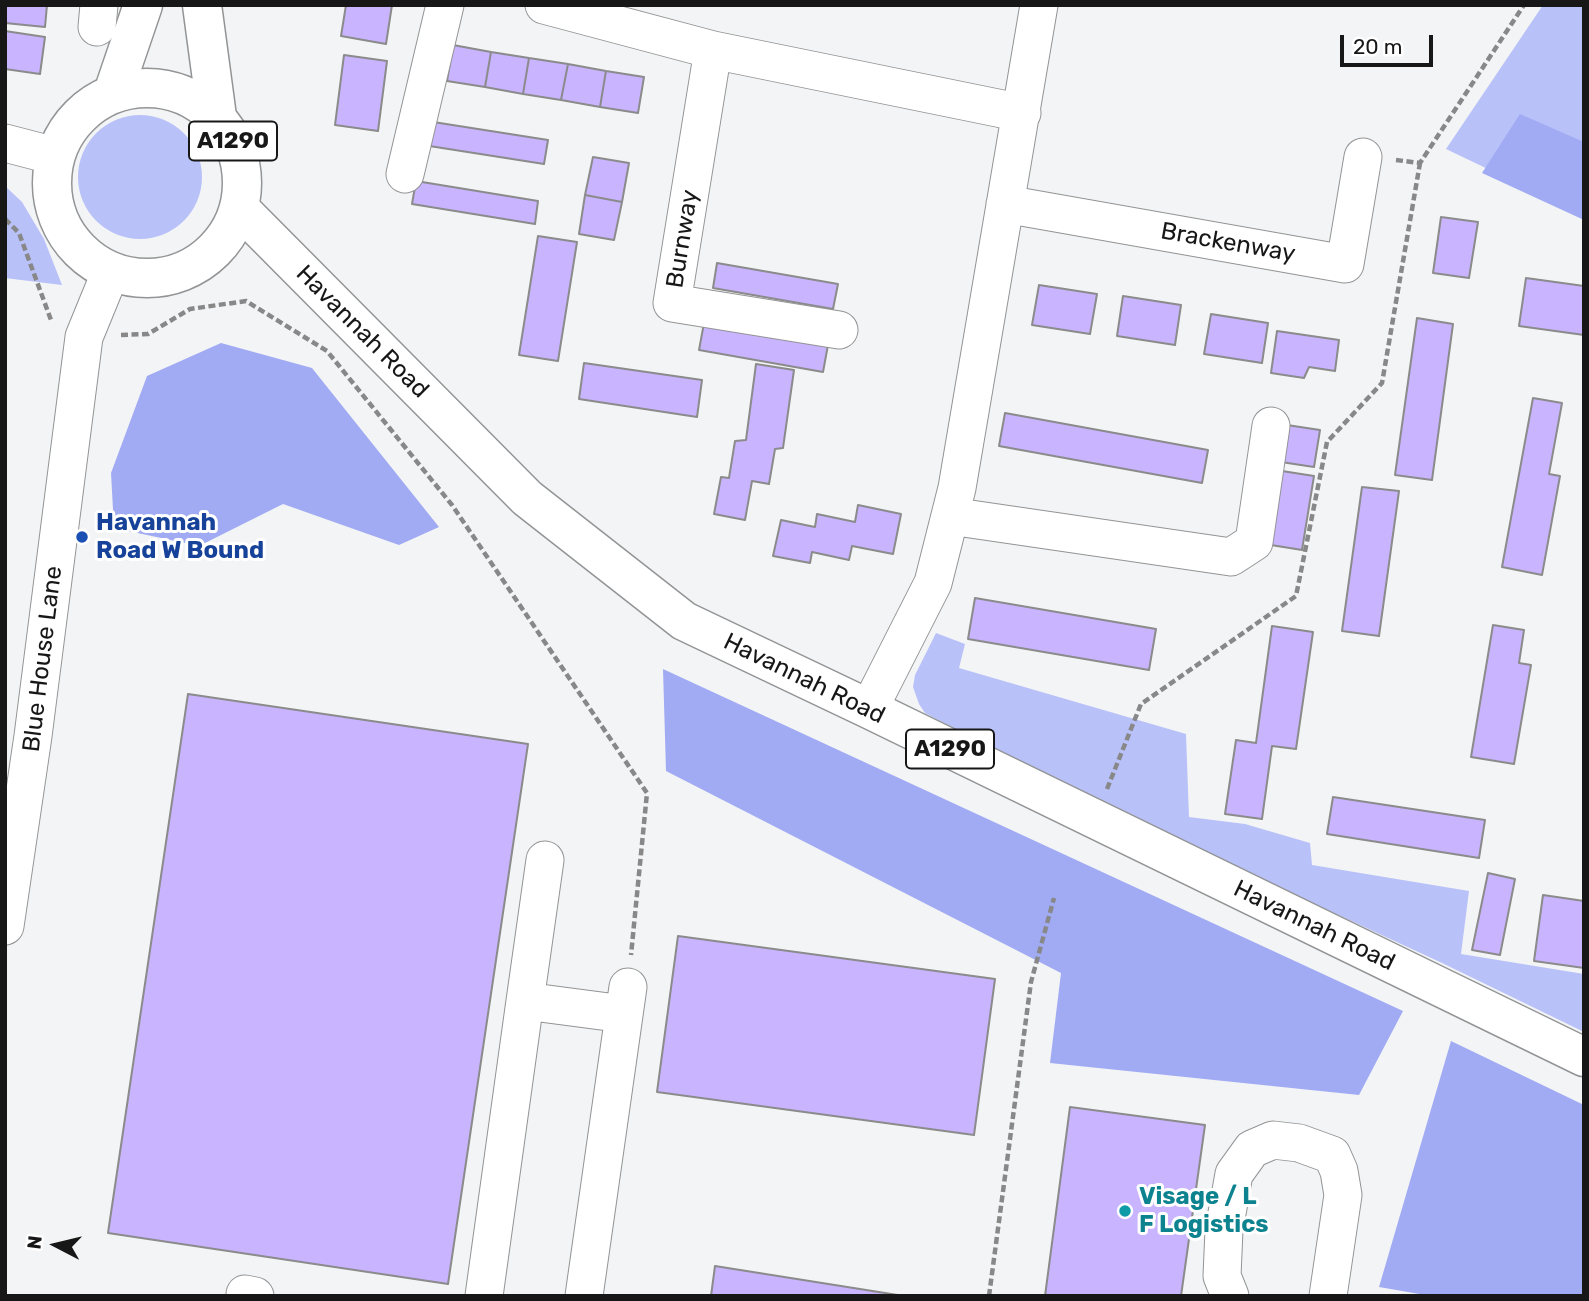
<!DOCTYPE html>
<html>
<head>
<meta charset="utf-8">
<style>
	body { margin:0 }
	#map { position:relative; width:1589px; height:1301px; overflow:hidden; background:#f3f4f5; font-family:Rubik,sans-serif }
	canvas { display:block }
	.frame { position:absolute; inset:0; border:7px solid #171717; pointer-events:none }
	.north { position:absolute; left:21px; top:1210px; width:70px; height:70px; -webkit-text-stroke:5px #fff; paint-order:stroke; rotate:277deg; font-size:19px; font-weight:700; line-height:28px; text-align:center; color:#171717 }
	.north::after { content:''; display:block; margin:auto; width:24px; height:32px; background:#171717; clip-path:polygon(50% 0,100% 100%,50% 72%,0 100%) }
	.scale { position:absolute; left:1340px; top:35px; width:93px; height:32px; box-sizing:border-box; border:4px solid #171717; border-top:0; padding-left:9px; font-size:21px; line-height:24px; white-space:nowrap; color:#171717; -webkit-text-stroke:5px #fff; paint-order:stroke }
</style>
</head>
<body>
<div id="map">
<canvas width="1589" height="1301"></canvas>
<div class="frame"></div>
<div class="north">N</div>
<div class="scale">20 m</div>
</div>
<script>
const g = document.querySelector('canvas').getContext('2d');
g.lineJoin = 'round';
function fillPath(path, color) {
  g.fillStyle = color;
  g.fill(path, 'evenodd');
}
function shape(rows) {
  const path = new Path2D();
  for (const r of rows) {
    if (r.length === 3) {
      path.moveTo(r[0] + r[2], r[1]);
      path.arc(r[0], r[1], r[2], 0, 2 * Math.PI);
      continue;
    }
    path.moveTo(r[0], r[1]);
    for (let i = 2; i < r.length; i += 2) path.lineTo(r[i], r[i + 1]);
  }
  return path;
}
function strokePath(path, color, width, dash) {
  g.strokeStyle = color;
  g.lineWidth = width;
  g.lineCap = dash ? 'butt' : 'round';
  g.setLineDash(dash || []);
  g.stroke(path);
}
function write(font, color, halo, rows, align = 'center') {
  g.font = font + ' Rubik,sans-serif';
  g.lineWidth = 6;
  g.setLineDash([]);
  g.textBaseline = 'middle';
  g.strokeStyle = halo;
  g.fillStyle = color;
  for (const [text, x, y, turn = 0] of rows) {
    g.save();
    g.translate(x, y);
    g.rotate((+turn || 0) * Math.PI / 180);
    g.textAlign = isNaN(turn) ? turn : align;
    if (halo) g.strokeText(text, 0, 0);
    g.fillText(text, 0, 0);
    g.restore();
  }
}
fillPath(shape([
	[1543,5,1584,5,1584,215,1446,149],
	[140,177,62],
	[5,186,22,202,44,239,62,285,5,278],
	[936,633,965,644,959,668,1186,734,1189,817,1245,824,1310,843,1312,865,1469,891,1461,954,1584,974,1584,1032,1442,963,1237,868,965,734,925,713,919,704,913,687,915,675]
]), '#b9c1f9');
fillPath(shape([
	[1520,114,1584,142,1584,220,1482,173],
	[221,343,312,368,439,527,399,545,283,504,199,546,114,528,111,473,147,376],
	[663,669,1403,1011,1359,1095,1050,1063,1061,973,666,771],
	[1451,1041,1584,1105,1584,1296,1431,1296,1379,1287]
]), '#a1abf4');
const building = shape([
	[6,5,47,5,45,27,5,23,6,5],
	[346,5,392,5,386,44,341,36,346,5],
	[5,31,45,37,40,74,5,69,5,31],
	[453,45,491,52,485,87,447,81,453,45],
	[491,52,529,58,523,94,485,87,491,52],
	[344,55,387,61,378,131,335,125,344,55],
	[529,58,568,64,561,100,523,94,529,58],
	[568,64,606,71,600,107,561,100,568,64],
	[606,71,644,77,638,113,600,107,606,71],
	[427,121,548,140,544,164,423,145,427,121],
	[593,157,629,163,622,202,585,195,593,157],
	[416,181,538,201,535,224,412,204,416,181],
	[585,195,622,202,614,240,579,234,585,195],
	[1441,217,1478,222,1469,278,1433,273,1441,217],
	[538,236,577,242,558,361,519,355,538,236],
	[717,263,838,284,833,309,713,288,717,263],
	[1526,278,1584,286,1584,335,1519,326,1526,278],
	[1039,285,1097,294,1090,334,1032,325,1039,285],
	[1123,296,1181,305,1175,345,1117,336,1123,296],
	[1211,314,1268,323,1262,363,1204,354,1211,314],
	[1417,318,1453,324,1432,480,1395,475,1417,318],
	[704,323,828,345,823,372,699,350,704,323],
	[1277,331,1339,340,1335,371,1309,367,1304,378,1271,373,1277,331],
	[584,363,702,380,697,417,579,399,584,363],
	[756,364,794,370,783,448,775,449,769,484,752,481,745,520,714,514,721,477,729,478,735,441,746,440,756,364],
	[1533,398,1562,403,1549,474,1560,476,1542,575,1502,567,1533,398],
	[1005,413,1208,450,1202,483,999,446,1005,413],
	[1287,425,1320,430,1314,467,1281,462,1287,425],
	[1282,471,1314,476,1302,550,1271,545,1282,471],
	[1362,487,1399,491,1379,636,1342,631,1362,487],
	[858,505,901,514,893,554,852,546,849,560,812,552,810,563,773,556,781,520,815,527,817,514,855,522,858,505],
	[975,598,1156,629,1149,670,968,639,975,598],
	[1493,625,1524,630,1519,663,1531,665,1514,764,1471,757,1493,625],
	[1272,626,1313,632,1296,749,1272,746,1262,819,1225,814,1236,740,1256,743,1272,626],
	[188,694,528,744,448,1284,108,1233,188,694],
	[1333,797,1485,820,1479,858,1327,834,1333,797],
	[1488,873,1515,879,1500,955,1472,950,1488,873],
	[1543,895,1584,901,1584,968,1534,961,1543,895],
	[678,936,995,979,974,1135,657,1092,678,936],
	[1070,1107,1205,1125,1181,1296,1045,1296,1070,1107],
	[715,1266,904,1296,711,1296,715,1266]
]);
fillPath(building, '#c9b4ff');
strokePath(building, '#8b8b8c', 2);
const minor = shape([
	[544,5,713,50,1022,113],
	[97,27,99,5],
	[713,50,672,303,839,330],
	[5,143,55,156],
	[405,174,445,5],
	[1005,204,1345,264,1363,157],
	[950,516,1231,557,1254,542,1271,426],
	[869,709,933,583,957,488,1039,5],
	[5,926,33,736,84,337,111,271],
	[525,1001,545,860],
	[245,1294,255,1296],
	[484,1296,525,1001,624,1014],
	[584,1296,628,987],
	[1230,1296,1222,1276,1224,1230,1234,1174,1252,1149,1273,1140,1299,1143,1332,1155,1339,1171,1343,1195,1328,1296]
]);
const major = shape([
	[202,5,217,117],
	[147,183,95],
	[113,93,143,5],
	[239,208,527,498,684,621,869,709,1584,1057]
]);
strokePath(minor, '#939495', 39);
strokePath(major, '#939495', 41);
strokePath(shape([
	[1396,160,1420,163,1524,5],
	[5,219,19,233,51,320,53,322],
	[121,335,148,334,190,309,246,301,327,351,452,505,647,793,631,955],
	[1107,789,1141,704,1296,596,1327,442,1382,383,1420,163],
	[989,1296,1031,982,1054,898]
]), '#888889', 4.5, [7, 3.5]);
strokePath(minor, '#fff', 37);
strokePath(major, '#fff', 38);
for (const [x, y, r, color] of [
	[82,537,7,"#1a4fb4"],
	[1125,1211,7,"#0f9aa8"]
]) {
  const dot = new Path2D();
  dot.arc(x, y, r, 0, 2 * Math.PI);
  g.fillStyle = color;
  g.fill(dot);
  strokePath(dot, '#fff', 2.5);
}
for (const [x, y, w] of [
	[233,141,88],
	[950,749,88]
]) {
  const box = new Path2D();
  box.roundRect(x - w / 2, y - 19.5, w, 39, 5);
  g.fillStyle = '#fff';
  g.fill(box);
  strokePath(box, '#171717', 2);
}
write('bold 23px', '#171717', null, [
	["A1290",233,141],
	["A1290",950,749]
]);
write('24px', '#171717', '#fff', [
	["Burnway",683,239,-81],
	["Brackenway",1228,243,10],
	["Havannah Road",362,332,45],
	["Blue House Lane",43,659,-83],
	["Havannah Road",804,679,26],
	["Havannah Road",1314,926,26]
]);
write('bold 24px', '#164399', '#fff', [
	["Havannah",96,523],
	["Road W Bound",96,551]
], 'left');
write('bold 24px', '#0d838f', '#fff', [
	["Visage / L",1139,1197],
	["F Logistics",1139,1225]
], 'left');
</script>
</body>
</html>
